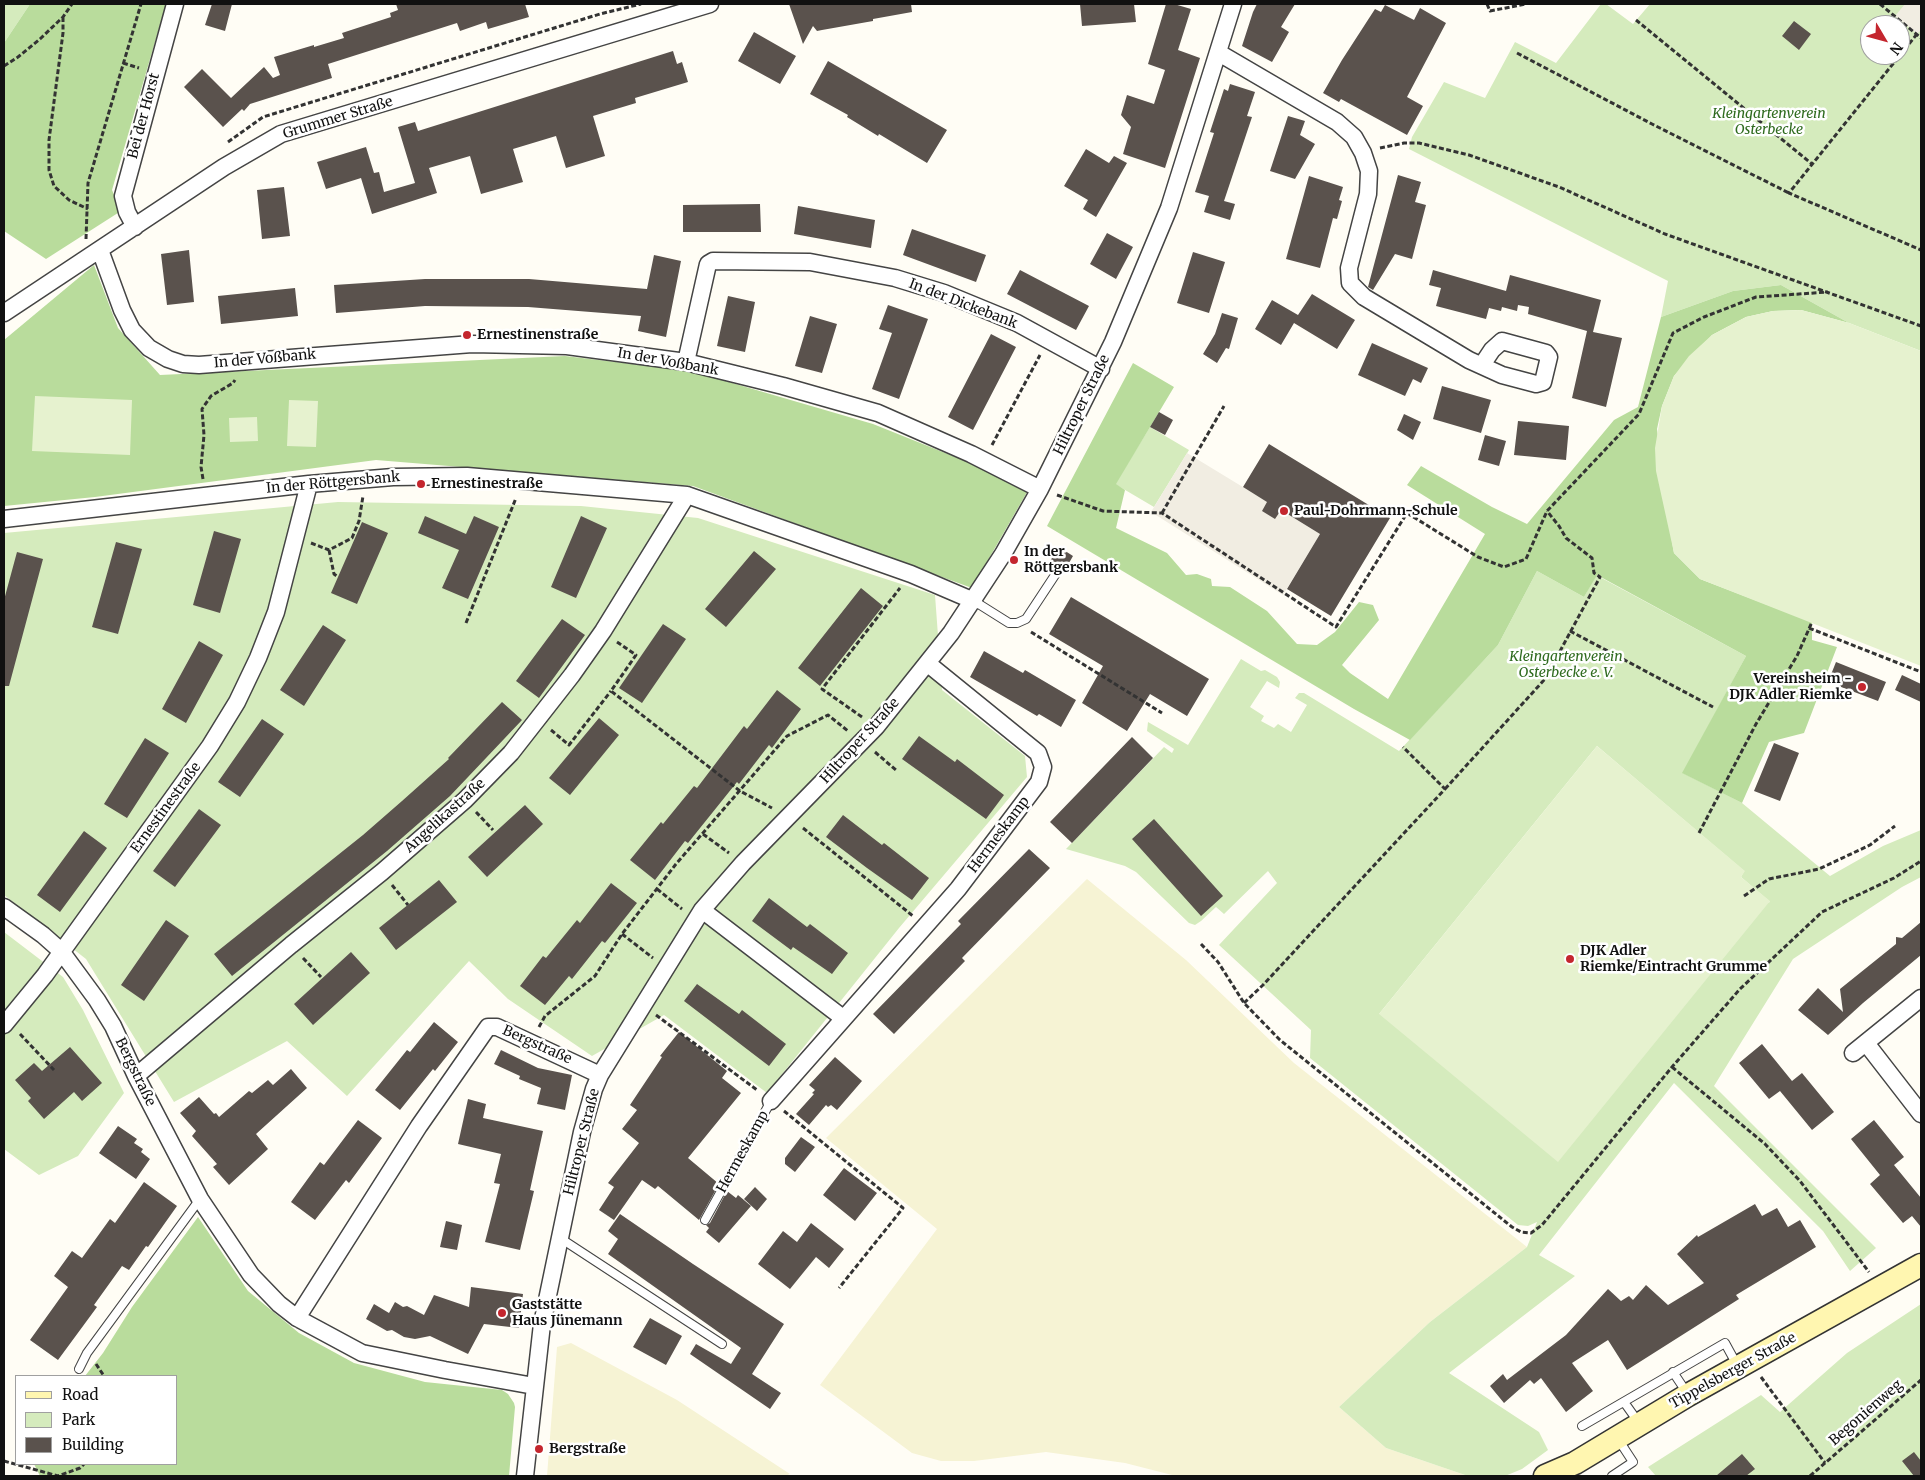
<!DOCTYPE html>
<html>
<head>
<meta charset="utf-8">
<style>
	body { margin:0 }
	#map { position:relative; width:1925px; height:1480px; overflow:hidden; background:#fffdf5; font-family:Merriweather,serif }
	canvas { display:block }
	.frame { position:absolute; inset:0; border:5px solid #111; pointer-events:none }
	.legend { position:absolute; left:15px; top:1375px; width:162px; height:90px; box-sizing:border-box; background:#fff; border:1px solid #a0a0a0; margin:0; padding:6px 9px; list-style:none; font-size:15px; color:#111 }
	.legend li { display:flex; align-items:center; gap:10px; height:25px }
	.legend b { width:25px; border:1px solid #a0a0a0 }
	.north { position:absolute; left:1860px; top:15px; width:50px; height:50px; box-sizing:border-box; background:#fff; border:1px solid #a0a0a0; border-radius:50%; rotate:127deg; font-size:14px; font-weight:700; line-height:20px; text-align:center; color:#111 }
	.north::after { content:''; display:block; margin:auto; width:18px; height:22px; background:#c4262e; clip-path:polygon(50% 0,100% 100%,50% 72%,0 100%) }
</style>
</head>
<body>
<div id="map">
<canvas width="1925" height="1480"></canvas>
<div class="frame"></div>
<ul class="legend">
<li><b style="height:6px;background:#fff6b0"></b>Road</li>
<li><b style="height:14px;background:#d5ebbd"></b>Park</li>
<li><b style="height:14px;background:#5a524d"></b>Building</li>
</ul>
<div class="north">N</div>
</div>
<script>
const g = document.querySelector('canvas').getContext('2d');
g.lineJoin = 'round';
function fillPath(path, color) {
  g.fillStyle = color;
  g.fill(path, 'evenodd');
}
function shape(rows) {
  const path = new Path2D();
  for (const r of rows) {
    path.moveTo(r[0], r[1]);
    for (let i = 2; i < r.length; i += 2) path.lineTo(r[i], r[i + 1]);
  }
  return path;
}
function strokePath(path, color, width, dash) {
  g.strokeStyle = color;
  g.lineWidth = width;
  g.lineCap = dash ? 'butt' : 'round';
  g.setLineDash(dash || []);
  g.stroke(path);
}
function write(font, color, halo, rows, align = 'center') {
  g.font = font + ' Merriweather,serif';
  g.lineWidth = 5;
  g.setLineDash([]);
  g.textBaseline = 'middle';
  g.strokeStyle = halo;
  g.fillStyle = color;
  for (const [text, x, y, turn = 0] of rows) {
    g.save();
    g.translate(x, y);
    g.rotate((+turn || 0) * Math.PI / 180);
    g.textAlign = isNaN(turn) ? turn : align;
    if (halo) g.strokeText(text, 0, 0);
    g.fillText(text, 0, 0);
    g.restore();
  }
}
fillPath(shape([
	[1087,879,1186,960,1294,1063,1527,1247,1430,1322,1339,1407,1386,1448,1468,1476,1176,1476,1125,1463,1046,1452,974,1461,941,1461,912,1453,820,1385,937,1229,826,1138],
	[571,1343,677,1400,790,1474,785,1476,547,1476,557,1347]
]), '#f6f3d4');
fillPath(shape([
	[4,4,30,4,4,43],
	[1601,4,1606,4,1633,24,1650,4,1921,4,1921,351,1849,323,1781,285,1733,291,1661,317,1668,281,1409,149,1412,137,1444,82,1485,98,1515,42,1556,63],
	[1870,25,1900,25,1900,55,1870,55],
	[1150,427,1189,450,1154,507,1115,484],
	[338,502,581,506,698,518,935,595,942,690,1025,756,1027,777,899,928,767,1093,664,1015,592,1056,508,999,469,961,347,1096,287,1041,174,1102,86,959,4,895,4,533],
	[1537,571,1584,597,1596,575,1746,656,1683,773,1742,803,1830,876,1883,846,1921,830,1921,877,1902,887,1793,959,1714,1086,1876,1248,1850,1271,1823,1231,1674,1083,1539,1255,1575,1276,1449,1373,1539,1432,1548,1450,1522,1469,1505,1476,1468,1476,1386,1448,1339,1407,1430,1322,1527,1247,1537,1222,1528,1226,1518,1225,1310,1058,1311,1030,1219,945,1277,883,1268,871,1224,914,1216,907,1201,921,1195,925,1189,923,1136,872,1125,866,1066,849,1164,747,1172,753,1174,749,1147,731,1148,722,1188,745,1241,659,1261,671,1265,670,1277,677,1280,682,1279,688,1267,681,1250,707,1264,716,1261,721,1274,728,1278,724,1291,732,1307,705,1295,698,1299,693,1304,693,1399,751,1498,645],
	[1597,746,1744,871,1741,877,1770,902,1379,1014],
	[4,932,63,977,83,1010,124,1093,78,1156,39,1175,4,1149],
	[1921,1304,1921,1476,1656,1476,1648,1467,1761,1395,1780,1412,1847,1353]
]), '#d5ebbd');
fillPath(shape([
	[30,4,166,4,112,190,121,211,46,259,4,231,4,43],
	[94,265,118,328,160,375,565,356,691,371,873,424,1030,487,972,588,693,486,376,460,95,497,4,506,4,340],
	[1781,285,1849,323,1801,310,1773,311,1746,317,1712,335,1674,376,1662,406,1657,429,1668,518,1674,553,1700,579,1812,622,1812,640,1837,647,1804,733,1769,742,1742,803,1682,773,1746,656,1597,575,1584,597,1537,571,1498,645,1410,740,1354,709,1047,526,1133,363,1174,387,1116,484,1125,490,1116,528,1167,553,1186,575,1197,574,1211,579,1212,586,1230,587,1267,611,1297,644,1317,645,1335,632,1359,602,1373,605,1379,620,1342,665,1350,673,1388,699,1485,534,1407,485,1421,466,1492,507,1527,524,1614,420,1638,407,1661,317,1733,291],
	[198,1217,248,1291,299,1333,354,1363,425,1382,502,1390,508,1394,514,1403,515,1407,509,1476,40,1476,34,1464,176,1464,176,1376,85,1376,103,1353,132,1307]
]), '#b9dc9c');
fillPath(shape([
	[1801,310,1849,323,1921,351,1921,666,1700,579,1674,553,1656,471,1655,448,1662,406,1674,376,1689,356,1712,335,1746,317,1773,311],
	[35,396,132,400,130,455,32,451],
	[289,400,318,401,316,447,287,446],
	[257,417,258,441,230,442,229,418],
	[1597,746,1745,871,1741,877,1770,901,1558,1162,1379,1014]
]), '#e6f2cf');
fillPath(shape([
	[1905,4,1921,4,1921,30,1917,34,1895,16],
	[1187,453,1320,534,1283,595,1151,512]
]), '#f1ede2');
fillPath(shape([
	[212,4,232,4,225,31,205,25],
	[396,4,525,4,529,17,488,29,486,22,460,31,457,23,328,64,332,78,250,104,244,111,242,109,223,127,184,87,202,69,231,98,264,67,273,78,280,75,274,57,314,45,314,47,344,38,342,33,391,17,390,13,398,10],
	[789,4,911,4,912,12,873,19,873,21,822,30,817,31,813,26,803,44],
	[1080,4,1134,4,1136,22,1082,26],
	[1166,4,1174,4,1191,9,1178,50,1200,58,1165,168,1123,154,1131,127,1121,115,1127,95,1154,104,1165,70,1148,64],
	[1257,4,1295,4,1281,27,1289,32,1272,62,1242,46,1253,12],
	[1385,5,1414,20,1420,8,1446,23,1407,97,1423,106,1407,135,1341,99,1339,102,1323,93,1342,60,1375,9,1381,12],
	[1794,21,1811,34,1799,50,1782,36],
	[754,32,796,56,780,84,738,61],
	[673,51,677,64,682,62,688,82,635,98,636,103,593,116,605,156,566,168,556,136,513,149,523,182,481,194,470,156,429,168,437,193,372,214,361,178,326,189,317,162,366,147,374,173,379,172,384,192,415,183,398,127,415,122,418,131],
	[828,61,947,130,927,163,879,134,878,136,847,117,848,115,810,94],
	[1230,84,1255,92,1247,116,1252,117,1224,201,1235,204,1230,220,1204,212,1209,196,1195,192,1214,133,1210,132,1224,89,1228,91],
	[1288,116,1305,121,1300,135,1315,144,1295,179,1270,171],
	[1086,149,1109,163,1114,156,1127,163,1096,217,1083,209,1088,200,1064,186],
	[1398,175,1421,182,1415,202,1426,205,1412,259,1395,254,1373,290,1368,287],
	[1309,176,1343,187,1339,200,1342,201,1337,219,1333,218,1320,268,1286,259],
	[284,187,290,236,262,239,257,190],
	[760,204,761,232,683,232,683,205],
	[798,206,875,220,871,248,794,234],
	[912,229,986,255,976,282,903,255],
	[1107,233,1133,247,1116,279,1090,264],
	[189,250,194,302,167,305,161,254],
	[1193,252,1225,262,1209,313,1177,303],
	[654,255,681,261,666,337,638,331,641,316,528,307,425,306,336,313,334,285,425,279,529,279,647,289],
	[1020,270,1089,306,1076,330,1007,294],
	[1433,270,1506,291,1510,275,1601,300,1593,332,1622,338,1606,407,1572,398,1587,331,1528,314,1529,307,1518,305,1517,311,1502,307,1501,311,1489,308,1486,319,1436,306,1441,288,1429,285],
	[295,288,298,316,221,324,218,296],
	[1312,294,1355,320,1337,349,1294,323,1281,345,1255,329,1272,300,1298,315],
	[728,296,755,302,745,352,717,346],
	[888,305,928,319,899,399,872,389,892,333,879,329],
	[1222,313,1238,318,1229,349,1226,348,1217,363,1203,354,1215,334],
	[810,316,837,324,822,373,795,366],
	[991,334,1016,347,973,430,948,417],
	[1372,343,1428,368,1421,383,1413,379,1405,396,1358,375],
	[1442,386,1491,400,1481,433,1433,419],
	[1159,412,1173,420,1165,435,1150,427],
	[1404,414,1421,422,1413,440,1397,430],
	[1518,421,1569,426,1566,460,1514,455],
	[1485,435,1506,441,1499,466,1478,460],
	[1269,444,1390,518,1331,616,1287,589,1320,534,1281,510,1275,519,1262,511,1267,502,1243,487],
	[425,516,466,534,474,516,499,527,468,599,442,588,459,550,418,533],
	[581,516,607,528,576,598,551,587],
	[362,522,388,533,357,604,331,593],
	[214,531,241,539,220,613,193,605],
	[116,542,142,549,118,634,92,627],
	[1059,547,1073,556,1065,570,1050,561],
	[754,551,776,569,726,627,705,609],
	[17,552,43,559,9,686,4,686,4,600],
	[861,588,883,606,820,686,798,668],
	[1071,597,1209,679,1187,716,1150,694,1127,731,1082,703,1103,666,1049,634],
	[562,619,585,635,539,698,516,681],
	[663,624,686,639,642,703,619,688],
	[323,625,346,640,304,706,280,690],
	[199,641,223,655,186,723,162,709],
	[984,651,1023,673,1025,670,1076,700,1061,727,1039,714,1037,716,970,677],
	[1836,662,1886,682,1878,701,1828,682],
	[1902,675,1921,684,1921,702,1895,690],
	[777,690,801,709,772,748,769,745,739,784,737,782,688,843,685,841,655,880,630,860,661,822,663,824,694,786,697,788,744,726,747,729],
	[502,702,522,720,450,796,387,851,232,976,214,954,363,835,402,801,449,759,448,758],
	[599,718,619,735,570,795,549,778],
	[262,719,284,734,240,797,218,782],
	[919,736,955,762,957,759,1004,795,986,819,902,759],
	[1132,737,1153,758,1072,843,1050,822],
	[145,738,169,753,127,818,104,804],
	[1774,743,1799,753,1780,801,1754,791],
	[525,805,543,824,487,877,468,857],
	[199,809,221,825,175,887,153,871],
	[843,815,882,845,884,843,929,878,912,900,867,868,826,837],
	[1154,819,1223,896,1201,916,1132,839],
	[84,831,107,848,60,912,37,895],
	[1029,849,1050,868,962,958,965,961,894,1034,873,1014,961,924,958,921],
	[439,880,457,902,396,950,379,928],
	[611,883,637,903,605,943,602,941,572,979,569,976,545,1005,520,986,543,956,546,958,577,920,580,923],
	[769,898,807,927,810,924,848,953,832,974,793,947,791,950,752,921],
	[166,920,189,936,144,1001,121,985],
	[1921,922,1921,955,1863,1003,1828,1035,1798,1010,1818,988,1843,1012,1840,989,1896,944,1896,937,1902,938],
	[351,952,370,973,313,1025,294,1004],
	[697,984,739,1014,742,1010,786,1044,769,1066,684,1001],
	[434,1022,458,1042,435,1071,433,1069,400,1110,375,1090,407,1050,410,1052],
	[679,1032,727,1071,722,1078,741,1093,688,1158,719,1184,699,1220,658,1186,655,1189,642,1180,614,1220,599,1210,614,1187,608,1183,639,1143,622,1129,637,1110,630,1105,662,1057,660,1056],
	[1762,1044,1792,1081,1802,1073,1834,1112,1812,1130,1780,1091,1769,1099,1739,1063],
	[70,1047,102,1083,82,1101,74,1092,44,1119,28,1101,31,1098,15,1080,34,1063,42,1071],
	[501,1050,538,1068,572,1075,565,1110,537,1104,541,1088,519,1079,520,1076,494,1064],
	[835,1057,862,1081,837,1110,831,1105,828,1107,826,1105,809,1125,796,1114,814,1094,812,1093,815,1090,809,1085],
	[291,1069,307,1088,256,1134,268,1149,229,1185,213,1167,217,1164,192,1136,196,1131,180,1113,199,1097,214,1114,216,1113,219,1117,249,1091,252,1093,268,1080,273,1085],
	[468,1099,486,1104,483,1118,543,1131,530,1190,534,1191,520,1250,485,1242,500,1184,494,1183,501,1154,458,1144],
	[358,1120,382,1138,349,1183,346,1180,315,1220,291,1202,320,1162,324,1165],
	[1874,1120,1904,1157,1894,1165,1921,1198,1921,1227,1912,1216,1903,1223,1870,1184,1880,1175,1851,1139],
	[118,1126,137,1139,134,1143,143,1149,141,1152,150,1159,136,1179,99,1153],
	[801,1137,815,1147,795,1172,785,1164,785,1158],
	[844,1168,877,1193,855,1221,823,1195],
	[144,1182,177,1206,148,1247,146,1246,129,1270,122,1266,94,1305,97,1307,58,1360,30,1340,68,1287,54,1276,72,1251,82,1258,110,1219,115,1223],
	[755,1187,767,1199,757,1211,744,1199],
	[727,1191,736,1198,738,1195,751,1206,719,1243,706,1232,709,1228,706,1225,710,1223],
	[1755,1204,1762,1216,1777,1208,1788,1227,1800,1220,1816,1247,1736,1295,1739,1299,1627,1370,1608,1340,1572,1363,1593,1391,1566,1412,1541,1378,1534,1384,1530,1380,1504,1403,1490,1386,1503,1374,1507,1380,1566,1335,1608,1289,1621,1301,1629,1296,1633,1300,1646,1285,1668,1305,1704,1283,1677,1254,1697,1235,1698,1237],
	[620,1214,693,1264,784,1324,752,1374,781,1393,770,1409,690,1354,696,1344,731,1364,741,1348,608,1254,618,1239,608,1231],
	[446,1221,462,1225,457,1250,440,1247],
	[811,1223,844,1249,829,1268,816,1257,790,1289,758,1264,783,1231,797,1242],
	[471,1287,523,1294,519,1328,484,1324,468,1354,430,1336,415,1339,404,1337,392,1330,387,1331,366,1319,374,1304,389,1313,395,1302,403,1307,407,1306,424,1315,434,1295,469,1307],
	[650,1318,682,1336,666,1365,633,1347],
	[1914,1452,1921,1461,1921,1476,1914,1476,1902,1461],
	[1742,1454,1755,1469,1746,1476,1716,1476]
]), '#5a524d');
const lane = shape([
	[974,601,1009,623,1017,623,1026,619,1057,572],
	[705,1220,771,1101],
	[560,1238,722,1344],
	[79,1369,87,1353,200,1199],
	[1673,1372,1687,1393],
	[1624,1402,1639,1423],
	[1582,1426,1725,1343,1737,1365],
	[1612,1476,1633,1462,1618,1439]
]);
const street = shape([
	[1219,53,1337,122,1354,137,1363,153,1369,171,1368,194,1349,268,1350,283,1364,297,1469,360,1502,375,1536,384,1543,382,1549,357,1546,353,1502,341,1492,350,1482,365],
	[135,227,127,212,123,196,175,4],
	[100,250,122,310,132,330,149,348,168,359,183,364,199,365,472,344,567,346,686,362,783,386,878,413,971,454,1040,489],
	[4,313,224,167,281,134,710,4],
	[686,362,708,264,713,261,810,262,895,278,944,293,1017,323,1101,369],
	[4,519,309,484,393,477,467,476,687,495,911,574,974,601],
	[4,907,43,935,61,951,97,1000,113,1026,136,1076,200,1199,251,1275,279,1304,297,1318,362,1353,445,1370,534,1386],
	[702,910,843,1018],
	[4,1025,45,975,210,746,237,702,258,658,276,612,309,484],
	[1866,1043,1921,1114],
	[1853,1053,1921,998],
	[136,1076,291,945,382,872,465,800,511,753,572,675,603,631,687,495],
	[771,1101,958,889,1039,782,1043,767,1038,753,927,663],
	[297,1318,419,1126,488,1027,497,1027,600,1075],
	[525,1476,542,1324,582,1132,594,1089,600,1075,702,910,743,863,876,727,951,633,1003,554,1040,489,1113,342,1169,208,1233,4]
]);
const secondary = shape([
	[1545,1476,1575,1463,1688,1395,1921,1265]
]);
strokePath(lane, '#444', 10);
strokePath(street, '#444', 19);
strokePath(secondary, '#333', 25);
strokePath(shape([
	[1487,4,1490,11,1526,4],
	[1880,4,1921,38],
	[63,17,63,33,49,140,49,170,54,186,69,200,88,209],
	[1636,20,1812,164],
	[1917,34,1789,193,1921,250],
	[1517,53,1652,124,1789,193],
	[123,63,139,68],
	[4,66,18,57,40,39,63,17,72,4],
	[228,142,263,117,600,14,641,4],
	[1380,148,1404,143,1419,143,1469,155,1559,187,1665,234,1921,326],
	[86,239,88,183,141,4],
	[992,445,1040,355],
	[203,479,201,467,204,435,202,409,211,396,233,383,235,380],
	[1057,495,1103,511,1162,513,1336,627,1407,513,1478,557,1504,567,1526,559,1547,511,1639,414,1673,333,1704,317,1756,297,1828,292],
	[1162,513,1224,406],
	[311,543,329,550,352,538,359,521,363,496],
	[329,550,334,574,338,577],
	[466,623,516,498],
	[1809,628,1921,672],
	[1570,631,1713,707],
	[1031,632,1162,713],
	[617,642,636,655,611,691,740,791,772,808],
	[862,717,822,689,900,588],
	[551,730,569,745,611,691],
	[875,752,897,771],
	[1445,789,1545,679,1600,577,1594,573,1592,558,1566,538,1559,526,1547,511],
	[476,812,493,830],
	[803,828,913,916],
	[1699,833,1756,724,1797,656,1812,622],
	[703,834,729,853],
	[392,885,408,905],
	[657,889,682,909],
	[1744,896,1769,879,1819,869,1870,845,1895,826],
	[622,934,653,958],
	[1201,944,1218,962,1244,1003,1280,1040,1512,1227,1521,1232,1531,1233,1542,1225,1672,1067,1740,989,1822,912,1894,878,1921,861],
	[303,958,321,977],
	[1244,1003,1263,985,1445,789,1403,747],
	[656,1015,757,1090],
	[539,1027,545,1016,595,976,622,934,676,864,787,736,828,715,848,731],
	[20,1034,54,1070],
	[1672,1067,1765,1144,1800,1181,1869,1272],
	[784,1111,903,1208,839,1288],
	[96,1364,104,1376],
	[1761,1377,1825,1463],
	[4,1461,58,1476,80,1468,84,1464],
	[1810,1476,1921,1380]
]), '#333', 3, [5, 2.5]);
strokePath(lane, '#fff', 8);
strokePath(street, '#fff', 16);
strokePath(secondary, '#fff6b0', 22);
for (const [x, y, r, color] of [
	[467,335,5,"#c4262e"],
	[421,484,5,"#c4262e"],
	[1284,511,5,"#c4262e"],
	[1014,560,5,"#c4262e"],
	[1862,687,5,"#c4262e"],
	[1570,959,5,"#c4262e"],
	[502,1313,5,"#c4262e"],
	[539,1449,5,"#c4262e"]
]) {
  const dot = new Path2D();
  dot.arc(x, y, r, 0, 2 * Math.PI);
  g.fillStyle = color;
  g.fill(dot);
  strokePath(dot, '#fff', 2);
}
write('italic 14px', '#2f6b1f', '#fff', [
	["Kleingartenverein",1769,114],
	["Osterbecke",1769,130],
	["Kleingartenverein",1566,657],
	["Osterbecke e. V.",1566,673]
]);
write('14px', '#111', '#fff', [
	["Bei der Horst",144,116,-75],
	["Grummer Straße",338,118,-17],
	["In der Dickebank",963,304,21],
	["In der Voßbank",265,359,-5],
	["In der Voßbank",668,362,10],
	["Hiltroper Straße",1082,405,-64],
	["In der Röttgersbank",333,483,-5],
	["Hiltroper Straße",860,741,-48],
	["Ernestinestraße",166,808,-54],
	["Angelikastraße",445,816,-42],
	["Hermeskamp",999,835,-53],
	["Bergstraße",537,1045,24],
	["Bergstraße",135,1072,64],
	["Hiltroper Straße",582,1142,-76],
	["Hermeskamp",743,1152,-61],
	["Tippelsberger Straße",1733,1371,-29],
	["Begonienweg",1866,1413,-41]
]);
write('bold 14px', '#111', '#fff', [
	["Ernestinenstraße",477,335],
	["Ernestinestraße",431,484],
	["Paul-Dohrmann-Schule",1294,511],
	["In der",1024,552],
	["Röttgersbank",1024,568],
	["Vereinsheim -",1852,679,"right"],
	["DJK Adler Riemke",1852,695,"right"],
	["DJK Adler",1580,951],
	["Riemke/Eintracht Grumme",1580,967],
	["Gaststätte",512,1305],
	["Haus Jünemann",512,1321],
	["Bergstraße",549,1449]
], 'left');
</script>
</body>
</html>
